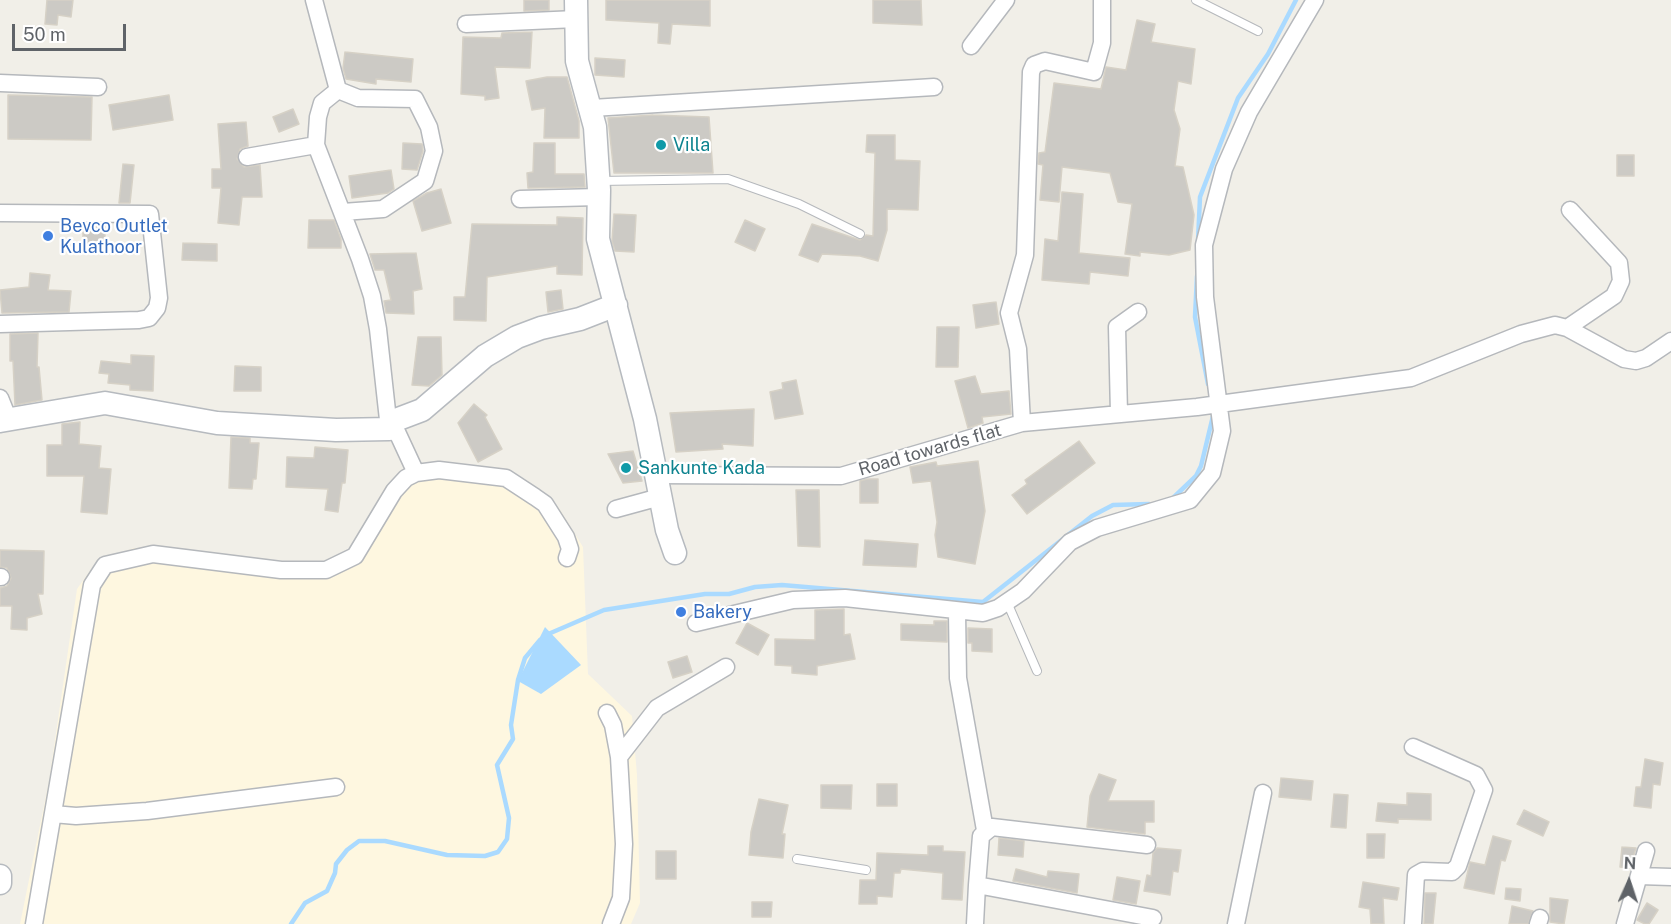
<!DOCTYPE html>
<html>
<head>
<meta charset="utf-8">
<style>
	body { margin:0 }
	#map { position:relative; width:1671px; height:924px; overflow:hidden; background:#f1efe8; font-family:"Public Sans",sans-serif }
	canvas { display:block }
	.north { position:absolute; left:1599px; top:852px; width:60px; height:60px; -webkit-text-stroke:4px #fff; paint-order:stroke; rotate:3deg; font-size:16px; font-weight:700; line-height:24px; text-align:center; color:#5f6368 }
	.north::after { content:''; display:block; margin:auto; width:21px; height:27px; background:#5f6368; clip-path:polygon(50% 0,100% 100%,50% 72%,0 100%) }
	.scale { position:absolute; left:12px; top:24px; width:114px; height:27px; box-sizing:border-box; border:3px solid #5f6368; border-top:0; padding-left:8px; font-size:18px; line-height:21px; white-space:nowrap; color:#5f6368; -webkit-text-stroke:4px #fff; paint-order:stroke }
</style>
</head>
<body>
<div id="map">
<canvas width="1671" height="924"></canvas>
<div class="north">N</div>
<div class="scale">50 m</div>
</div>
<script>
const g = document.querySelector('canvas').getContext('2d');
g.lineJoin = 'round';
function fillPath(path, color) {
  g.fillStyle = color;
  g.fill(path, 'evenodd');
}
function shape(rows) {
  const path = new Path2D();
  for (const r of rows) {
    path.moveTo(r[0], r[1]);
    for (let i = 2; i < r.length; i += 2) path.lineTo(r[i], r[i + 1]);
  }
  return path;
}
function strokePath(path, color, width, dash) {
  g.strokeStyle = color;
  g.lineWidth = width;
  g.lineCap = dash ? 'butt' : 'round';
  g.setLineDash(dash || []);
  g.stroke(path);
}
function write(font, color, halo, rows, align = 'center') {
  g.font = font + ' "Public Sans",sans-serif';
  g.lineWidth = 4.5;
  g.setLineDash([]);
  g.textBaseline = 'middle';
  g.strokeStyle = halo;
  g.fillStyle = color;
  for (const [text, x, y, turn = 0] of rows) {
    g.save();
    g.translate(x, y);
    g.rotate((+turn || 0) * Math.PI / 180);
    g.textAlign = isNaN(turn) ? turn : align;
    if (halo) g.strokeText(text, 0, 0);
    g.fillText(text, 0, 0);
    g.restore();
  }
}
fillPath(shape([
	[429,463,525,488,559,508,583,547,588,674,632,716,637,775,640,903,631,924,20,924,49,781,77,589,97,561,134,548,324,571,345,560,385,487]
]), '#fef7e0');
fillPath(shape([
	[545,627,581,665,541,694,518,681]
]), '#aadaff');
strokePath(shape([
	[1198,241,1200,197,1238,98,1268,54,1296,0],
	[1197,276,1195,317,1208,384],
	[1174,497,1196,476,1201,466,1213,416],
	[546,635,604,610,705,594,729,594,755,587,782,585,983,602,1092,516,1113,505,1149,504],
	[291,924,305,903,327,891,335,873,336,864,347,850,359,841,385,841,447,855,485,856,498,852,507,839,509,818,497,765,513,739,511,725,518,680,525,658,540,640]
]), '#aadaff', 4.5);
const building = shape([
	[47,0,73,0,71,17,58,15,57,25,45,24,47,0],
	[524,0,549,0,549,10,524,11,524,0],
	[606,0,710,0,710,26,672,24,670,44,658,43,659,23,606,20,606,0],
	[873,0,921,0,922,25,873,23,873,0],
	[1137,20,1155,24,1151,42,1195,49,1191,84,1178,81,1174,110,1180,129,1175,166,1183,167,1194,215,1190,250,1169,255,1140,252,1140,256,1125,254,1132,204,1118,202,1110,173,1062,167,1059,202,1040,200,1043,165,1038,164,1039,153,1045,152,1054,83,1101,89,1106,67,1126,70,1137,20],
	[532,32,530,68,495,67,499,98,485,100,485,96,461,94,463,37,501,38,502,33,532,32],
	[345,52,413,59,411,82,376,79,376,84,346,79,343,68,345,52],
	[595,58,625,60,624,77,595,75,595,58],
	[547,77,567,77,579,121,579,138,544,138,545,108,532,110,526,81,547,77],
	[8,95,92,97,91,140,8,139,8,95],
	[169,95,173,120,113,130,109,105,169,95],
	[293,109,299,124,279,132,273,117,293,109],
	[653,115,709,117,713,173,614,173,608,118,653,115],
	[246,122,248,146,240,149,237,159,244,167,260,165,262,197,242,197,239,225,218,223,221,188,212,188,212,169,221,169,218,124,246,122],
	[867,135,895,135,895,160,920,161,918,210,887,209,887,230,878,261,860,256,822,254,818,262,799,255,812,224,860,240,866,235,873,236,875,153,866,152,867,135],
	[403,143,422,144,423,151,417,170,402,169,403,143],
	[534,143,555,143,555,174,584,174,585,187,528,188,527,173,533,172,534,143],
	[1617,155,1634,155,1634,176,1617,176,1617,155],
	[123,164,134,165,130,203,119,203,123,164],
	[391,170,394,189,388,193,352,198,349,176,391,170],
	[441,189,451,223,422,231,413,201,427,193,441,189],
	[1062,192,1083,194,1079,253,1130,258,1128,276,1090,272,1089,284,1042,280,1045,239,1058,241,1062,192],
	[614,214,636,215,634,252,615,251,612,241,614,214],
	[557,217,583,218,582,275,557,274,557,266,487,277,486,321,454,320,454,297,465,297,472,224,557,225,557,217],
	[309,220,334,220,341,239,341,248,308,248,309,220],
	[745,220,765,229,755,251,735,242,745,220],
	[105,226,105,243,83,244,83,227,105,226],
	[183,243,217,244,217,261,182,260,183,243],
	[416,253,422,289,413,291,414,314,386,313,384,301,391,300,384,270,375,270,370,254,416,253],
	[30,273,50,275,48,290,71,291,69,312,2,313,0,290,29,287,30,273],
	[561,290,563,309,548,312,546,292,561,290],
	[996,302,999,324,976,328,973,305,996,302],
	[937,327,959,327,958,367,936,367,937,327],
	[38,333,37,367,39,367,42,400,15,405,13,361,10,361,10,334,38,333],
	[418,337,441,337,442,375,429,386,412,385,418,337],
	[131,355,154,356,153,391,130,390,130,385,108,383,109,374,99,373,101,361,131,364,131,355],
	[235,366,261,367,261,391,234,391,235,366],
	[975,376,981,394,1009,391,1011,414,982,417,983,423,968,428,955,381,975,376],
	[796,380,803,414,775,419,770,392,783,389,782,383,796,380],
	[474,404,487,415,485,417,502,449,478,462,458,423,474,404],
	[754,409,753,446,722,444,723,449,676,452,670,413,754,409],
	[80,422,79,444,101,446,99,468,111,469,107,514,81,512,84,476,47,476,47,445,62,445,62,424,80,422],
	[231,437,250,438,250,443,259,443,256,479,253,479,252,489,229,488,231,437],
	[1079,441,1095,463,1027,514,1012,495,1027,484,1025,480,1079,441],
	[315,447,348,450,345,483,342,483,338,512,325,510,328,489,286,487,287,457,314,458,315,447],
	[633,451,642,481,623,483,608,454,633,451],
	[978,461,985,511,975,564,938,557,935,535,937,522,931,481,913,483,910,467,936,462,937,466,978,461],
	[867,479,878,479,878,503,860,503,860,481,867,479],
	[796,490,819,490,820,547,798,546,796,490],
	[865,540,918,544,916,567,863,565,865,540],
	[0,550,44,551,43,594,38,594,42,614,27,618,27,630,11,629,12,606,0,606,0,588,7,586,11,578,7,568,0,567,0,550],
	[844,609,844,635,850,634,855,659,817,666,817,675,792,673,792,666,775,665,775,639,815,640,815,610,844,609],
	[934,621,947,621,947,642,901,640,901,624,934,625,934,621],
	[747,623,769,635,758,655,736,643,747,623],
	[968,628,992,629,992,652,972,651,972,643,968,643,968,628],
	[687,656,692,672,673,678,668,662,687,656],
	[1645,759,1663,763,1660,785,1653,784,1651,808,1634,806,1636,787,1641,787,1645,759],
	[1099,774,1116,780,1108,801,1154,801,1154,822,1145,822,1145,834,1087,827,1090,796,1099,774],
	[1281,778,1313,781,1311,800,1279,797,1281,778],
	[877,784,897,784,897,806,877,806,877,784],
	[821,785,852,785,851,809,821,808,821,785],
	[1407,793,1431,794,1431,820,1398,819,1398,823,1376,821,1378,803,1407,805,1407,793],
	[1334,794,1348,795,1346,828,1331,827,1334,794],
	[759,799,788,805,782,834,785,834,783,858,749,855,751,832,759,799],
	[1524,810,1549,822,1543,836,1517,824,1524,810],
	[1367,834,1385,834,1384,858,1367,858,1367,834],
	[1493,836,1511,841,1505,861,1501,860,1494,894,1464,888,1470,862,1485,865,1493,836],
	[999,838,1024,841,1023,857,998,855,999,838],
	[928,846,943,846,943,851,965,852,962,900,942,899,943,873,901,869,900,873,894,873,892,897,877,896,877,904,859,904,860,880,876,880,877,853,928,855,928,846],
	[1622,847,1636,848,1630,868,1620,867,1622,847],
	[1157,848,1181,850,1178,872,1173,871,1170,895,1144,891,1147,875,1151,876,1153,853,1157,848],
	[656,851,676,851,676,879,656,879,656,851],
	[1016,869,1047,877,1048,871,1079,874,1077,893,1013,881,1016,869],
	[1117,877,1140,881,1136,904,1113,900,1117,877],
	[1363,882,1399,888,1397,900,1383,898,1384,924,1371,924,1370,909,1359,907,1363,882],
	[1506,888,1521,889,1520,901,1505,899,1506,888],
	[1425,893,1436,893,1433,924,1424,924,1425,893],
	[1550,898,1568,900,1564,924,1550,922,1550,898],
	[752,902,772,902,771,917,752,917,752,902],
	[1647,903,1658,910,1649,924,1645,924,1637,920,1647,903],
	[1512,906,1533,911,1528,924,1509,924,1512,906]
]);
fillPath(building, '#cccac5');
strokePath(building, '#d6d1c6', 1.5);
const lane = shape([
	[1196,0,1258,31],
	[599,181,728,179,799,204,860,234],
	[1007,602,1037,671],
	[797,859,866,870]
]);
const street = shape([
	[314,0,338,90,322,103,318,117,316,145,360,259,372,296,378,329,389,429,397,432,416,473],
	[466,24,576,19],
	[971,46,1006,0],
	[0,83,98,87],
	[338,90,358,98,415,99,429,127,434,151,425,181,383,209,343,212],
	[592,108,934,87],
	[247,157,316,145],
	[520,199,599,197],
	[0,213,150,214,159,298,157,308,149,318,139,320,0,324],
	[1567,328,1614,296,1621,281,1619,263,1570,210],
	[0,398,8,418],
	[1119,414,1117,327,1138,312],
	[1022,423,1197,407,1411,378,1521,334,1555,325,1567,328,1624,359,1636,361,1646,358,1671,341],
	[655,475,841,476,1022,423,1018,349,1009,313,1025,255,1031,72,1034,65,1045,61,1094,72,1102,43,1102,0],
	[616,509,660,497],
	[0,577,1,577],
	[957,612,958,678,985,830],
	[696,623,793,600,845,598,983,613,998,608,1023,591,1070,542,1097,528,1190,500,1212,473,1222,431,1205,297,1204,245,1224,169,1249,112,1315,0],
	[607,713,613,725,619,757,657,708,726,667],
	[1413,747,1476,775,1484,790,1458,866,1452,872,1423,871,1416,875,1413,924],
	[53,814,76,816,147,811,336,787],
	[1147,845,992,827,981,836,977,885,1153,918],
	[1639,876,1671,877],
	[34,924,92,585,105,565,153,554,281,570,326,570,355,556,394,491,406,478,416,473,439,470,506,478,535,497,545,504,566,537,570,549,567,558],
	[611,924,621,898,624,844,619,757],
	[975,924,977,885],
	[1236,924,1263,793],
	[1538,924,1540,918],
	[1625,924,1646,851]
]);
const secondary = shape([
	[576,0,577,61,595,127,599,190,598,239,645,419,667,530,675,553],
	[0,421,105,403,217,423,336,430,389,429,393,421,422,410,485,356,517,337,541,328,580,319,616,305],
	[0,876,0,883]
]);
strokePath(lane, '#b5b8bc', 10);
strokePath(street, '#b5b8bc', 19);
strokePath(secondary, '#b6babf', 25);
strokePath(lane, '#fff', 8);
strokePath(street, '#fff', 16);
strokePath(secondary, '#fff', 22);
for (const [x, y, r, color] of [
	[661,145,6,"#0f9aa8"],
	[48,236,6,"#3f7fe0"],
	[626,468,6,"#0f9aa8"],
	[681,612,6,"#3f7fe0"]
]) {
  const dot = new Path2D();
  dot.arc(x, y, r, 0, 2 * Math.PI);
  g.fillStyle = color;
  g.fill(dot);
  strokePath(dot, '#fff', 2);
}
write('18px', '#0d838f', '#fff', [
	["Villa",673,145],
	["Sankunte Kada",638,468]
], 'left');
write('18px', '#366cbe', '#fff', [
	["Bevco Outlet",60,226],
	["Kulathoor",60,247],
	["Bakery",693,612]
], 'left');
write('18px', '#5f6368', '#fff', [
	["Road towards flat",930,450,-16]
]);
</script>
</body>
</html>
